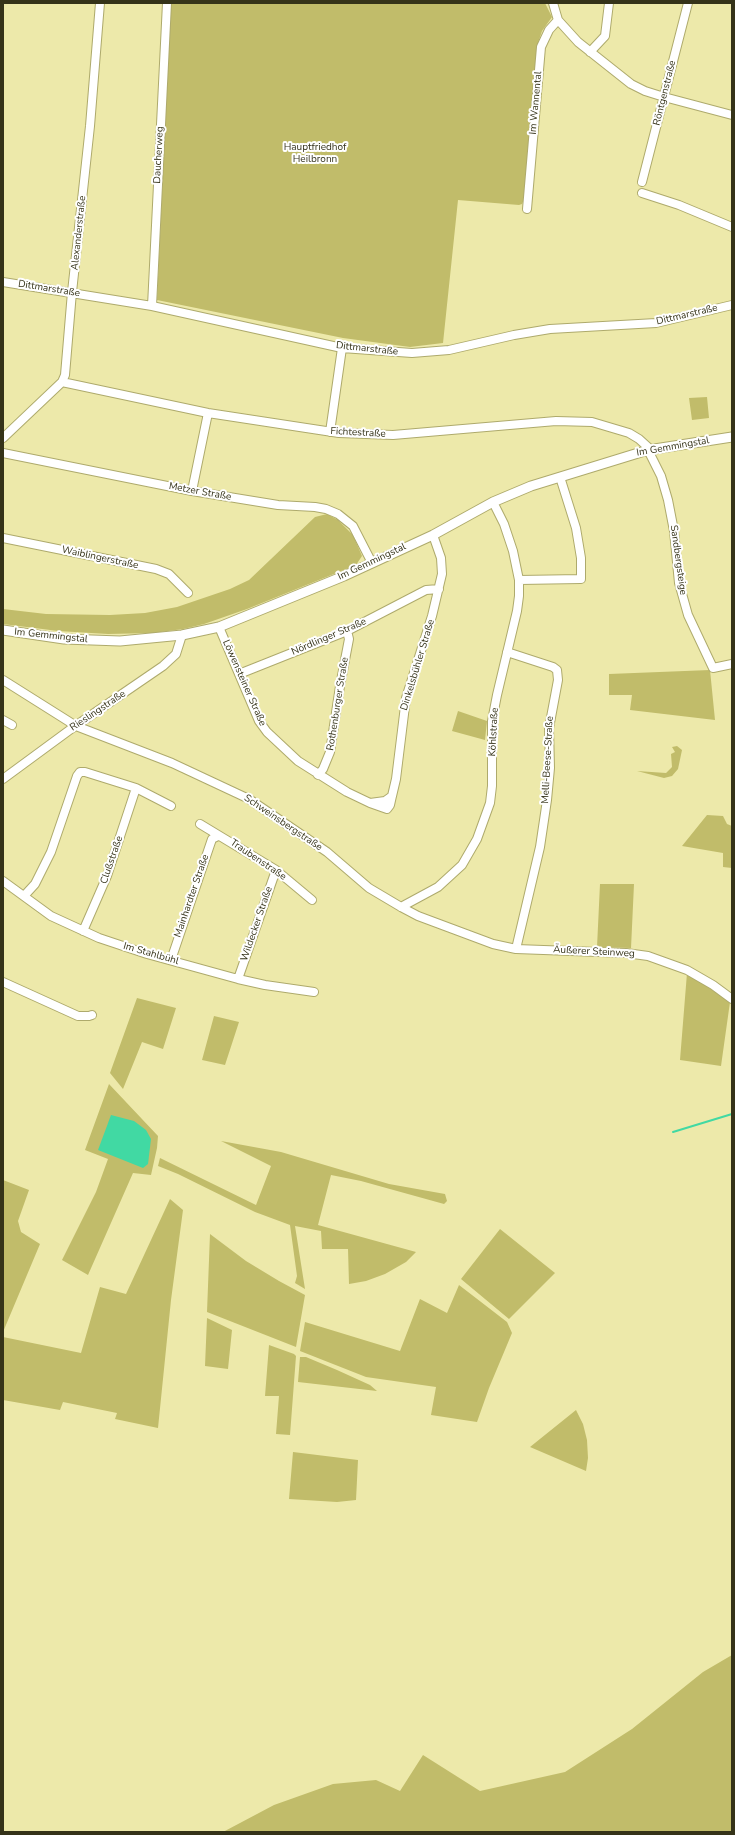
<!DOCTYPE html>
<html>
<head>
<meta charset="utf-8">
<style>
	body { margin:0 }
	#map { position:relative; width:735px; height:1835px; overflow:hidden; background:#ede9aa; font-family:"Nunito Sans",sans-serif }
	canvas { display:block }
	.frame { position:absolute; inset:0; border:4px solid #353319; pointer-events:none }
</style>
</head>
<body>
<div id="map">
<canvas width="735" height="1835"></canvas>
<div class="frame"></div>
</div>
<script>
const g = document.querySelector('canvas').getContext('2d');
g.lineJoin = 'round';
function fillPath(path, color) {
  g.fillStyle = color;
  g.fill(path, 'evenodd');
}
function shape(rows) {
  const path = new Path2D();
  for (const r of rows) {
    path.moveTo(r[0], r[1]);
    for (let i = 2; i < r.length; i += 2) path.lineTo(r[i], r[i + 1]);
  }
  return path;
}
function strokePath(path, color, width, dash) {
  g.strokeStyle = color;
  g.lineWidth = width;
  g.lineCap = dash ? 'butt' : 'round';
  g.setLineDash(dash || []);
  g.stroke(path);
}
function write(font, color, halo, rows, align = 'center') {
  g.font = font + ' "Nunito Sans",sans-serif';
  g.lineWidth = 4;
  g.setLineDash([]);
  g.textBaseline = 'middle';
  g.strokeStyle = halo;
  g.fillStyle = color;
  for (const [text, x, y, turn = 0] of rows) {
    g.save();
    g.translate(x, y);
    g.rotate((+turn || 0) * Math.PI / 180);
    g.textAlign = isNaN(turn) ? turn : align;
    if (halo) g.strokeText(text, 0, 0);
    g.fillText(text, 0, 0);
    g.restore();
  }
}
fillPath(shape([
	[171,3,545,3,552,17,542,31,538,43,526,195,522,204,519,205,458,200,443,343,410,347,343,338,157,300],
	[707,397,709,418,692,420,689,398],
	[327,514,338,520,353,535,362,556,356,565,247,609,204,624,183,629,153,633,108,634,58,631,3,624,3,609,46,614,110,615,145,613,177,607,230,589,249,580,315,517],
	[710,670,715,720,630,710,632,695,609,695,609,674],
	[458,711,487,721,485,740,452,731],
	[677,746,682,750,678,769,672,776,664,778,637,771,666,773,672,767,671,754,675,752,672,747],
	[707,815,723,816,727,824,732,826,732,868,723,867,723,853,682,846],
	[600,884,634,884,631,948,597,947],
	[687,973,730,1002,721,1066,680,1060],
	[137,998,176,1008,163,1049,142,1042,123,1089,110,1073],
	[214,1016,239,1022,225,1065,202,1060],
	[109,1084,158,1136,157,1148,151,1175,133,1173,88,1275,62,1260,96,1192,108,1159,85,1150],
	[221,1141,281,1152,389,1184,445,1194,447,1201,444,1204,361,1181,331,1175,318,1225,416,1252,406,1262,385,1274,366,1281,349,1284,348,1249,322,1249,321,1231,295,1226,305,1289,295,1283,297,1276,290,1225,255,1212,178,1174,158,1166,160,1158,256,1205,271,1166],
	[3,1180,29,1190,18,1221,21,1232,40,1244,3,1332],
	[170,1199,183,1210,171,1300,158,1428,115,1419,117,1413,63,1402,60,1410,3,1400,3,1337,81,1353,100,1287,126,1294],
	[500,1229,555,1273,509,1319,461,1279],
	[210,1234,246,1261,279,1281,305,1295,296,1347,207,1312],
	[459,1285,507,1322,512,1333,489,1388,477,1422,431,1415,436,1387,366,1377,300,1351,305,1322,400,1351,420,1299,447,1313],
	[207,1318,232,1330,228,1369,205,1366],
	[269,1345,294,1354,296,1356,290,1435,276,1434,279,1396,265,1396],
	[300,1357,306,1357,337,1370,370,1385,377,1391,298,1382],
	[576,1410,583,1424,587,1440,588,1458,586,1471,530,1447],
	[293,1452,358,1460,356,1500,337,1502,289,1499],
	[732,1655,732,1832,223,1832,274,1805,333,1784,376,1780,400,1791,423,1755,480,1791,565,1772,632,1729,703,1672]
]), '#c1bc6a');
fillPath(shape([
	[111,1115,134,1121,146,1130,151,1139,148,1164,143,1168,98,1150]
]), '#41d9a3');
strokePath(shape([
	[673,1132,732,1114]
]), '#41d9a3', 2);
const minor = shape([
	[553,3,558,20,578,42,631,84,645,91,664,97,732,115],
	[590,52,605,36,609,3],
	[642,182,688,3],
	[642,193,679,205,732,227],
	[527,209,541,47,549,30,558,20],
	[3,282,152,306,342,348,412,353,449,350,514,335,550,329,656,323,732,305],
	[152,306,167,3],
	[62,382,208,413,339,433,393,435,556,421,592,422,629,433,639,439,650,449],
	[330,432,342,348],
	[3,438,62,382,65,375,72,292,90,126,100,3],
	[648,450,661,476,668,500,674,531,679,583,688,615,713,668,732,664],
	[3,453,192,491,278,505,315,507,326,509,338,514,353,526,372,563],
	[192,491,208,413],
	[3,538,156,569,169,574,188,593],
	[519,580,581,579,581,558,576,528,560,477],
	[219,627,259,721,267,732,298,761,347,792,370,803],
	[507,652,553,667,557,670,558,680,549,728,550,768,547,800,540,847,516,949],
	[239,674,347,631,426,590,439,589],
	[3,680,76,726,172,763,249,799,327,852,369,888,401,907,418,916,493,944,516,949,626,953,648,956,687,970,713,985,732,999],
	[3,720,12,725],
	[318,775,323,769,330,752,340,686,349,639,347,631],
	[3,779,71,729,163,666,176,654,182,635],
	[392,796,390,805,387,809,370,803,385,801,392,796,396,779,406,698,432,616,442,574,441,558,433,535],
	[200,824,276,870,312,900],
	[3,881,51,916,99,938,147,954,238,979,265,985,314,992],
	[24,896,35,884,51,852,77,776,80,772,85,772,136,788,171,806],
	[401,907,438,887,462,865,477,839,490,803,492,786,492,721,497,695,517,611,519,596,519,580,513,551,504,524,493,502],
	[83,931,107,876,136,788],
	[171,960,212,839,218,836],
	[238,979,276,870],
	[3,982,78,1016,89,1016,92,1015]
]);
const tertiary = shape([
	[3,630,64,639,120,641,182,635,219,627,344,576,433,535,493,502,531,486,648,450,732,437]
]);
strokePath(minor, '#aeaa6c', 10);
strokePath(tertiary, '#aeaa6c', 11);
strokePath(minor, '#fff', 8);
strokePath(tertiary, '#fff', 9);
write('10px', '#353319', '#fff', [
	["Röntgenstraße",665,93,-76],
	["Im Wannental",536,103,-85],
	["Daucherweg",159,155,-87],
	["Alexanderstraße",79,233,-84],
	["Dittmarstraße",49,289,9],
	["Dittmarstraße",687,315,-13],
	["Dittmarstraße",367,349,6],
	["Fichtestraße",358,433,3],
	["Im Gemmingstal",673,447,-10],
	["Metzer Straße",200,492,10],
	["Waiblingerstraße",100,558,12],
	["Sandbergsteige",678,560,82],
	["Im Gemmingstal",372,562,-25],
	["Im Gemmingstal",51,636,6],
	["Nördlinger Straße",329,637,-23],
	["Dinkelsbühler Straße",418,665,-73],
	["Löwensteiner Straße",244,683,66],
	["Rothenburger Straße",338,704,-81],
	["Rieslingstraße",98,711,-34],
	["Köhlstraße",494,732,-87],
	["Melli-Beese-Straße",548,760,-87],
	["Schweinsbergstraße",283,823,34],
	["Clußstraße",112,860,-71],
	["Traubenstraße",258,860,34],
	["Mainhardter Straße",192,896,-71],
	["Wildecker Straße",257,924,-71],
	["Äußerer Steinweg",594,952,3],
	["Im Stahlbühl",151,954,16]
]);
write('10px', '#33311c', '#fff', [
	["Hauptfriedhof",315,148],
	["Heilbronn",315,160]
]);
</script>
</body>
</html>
